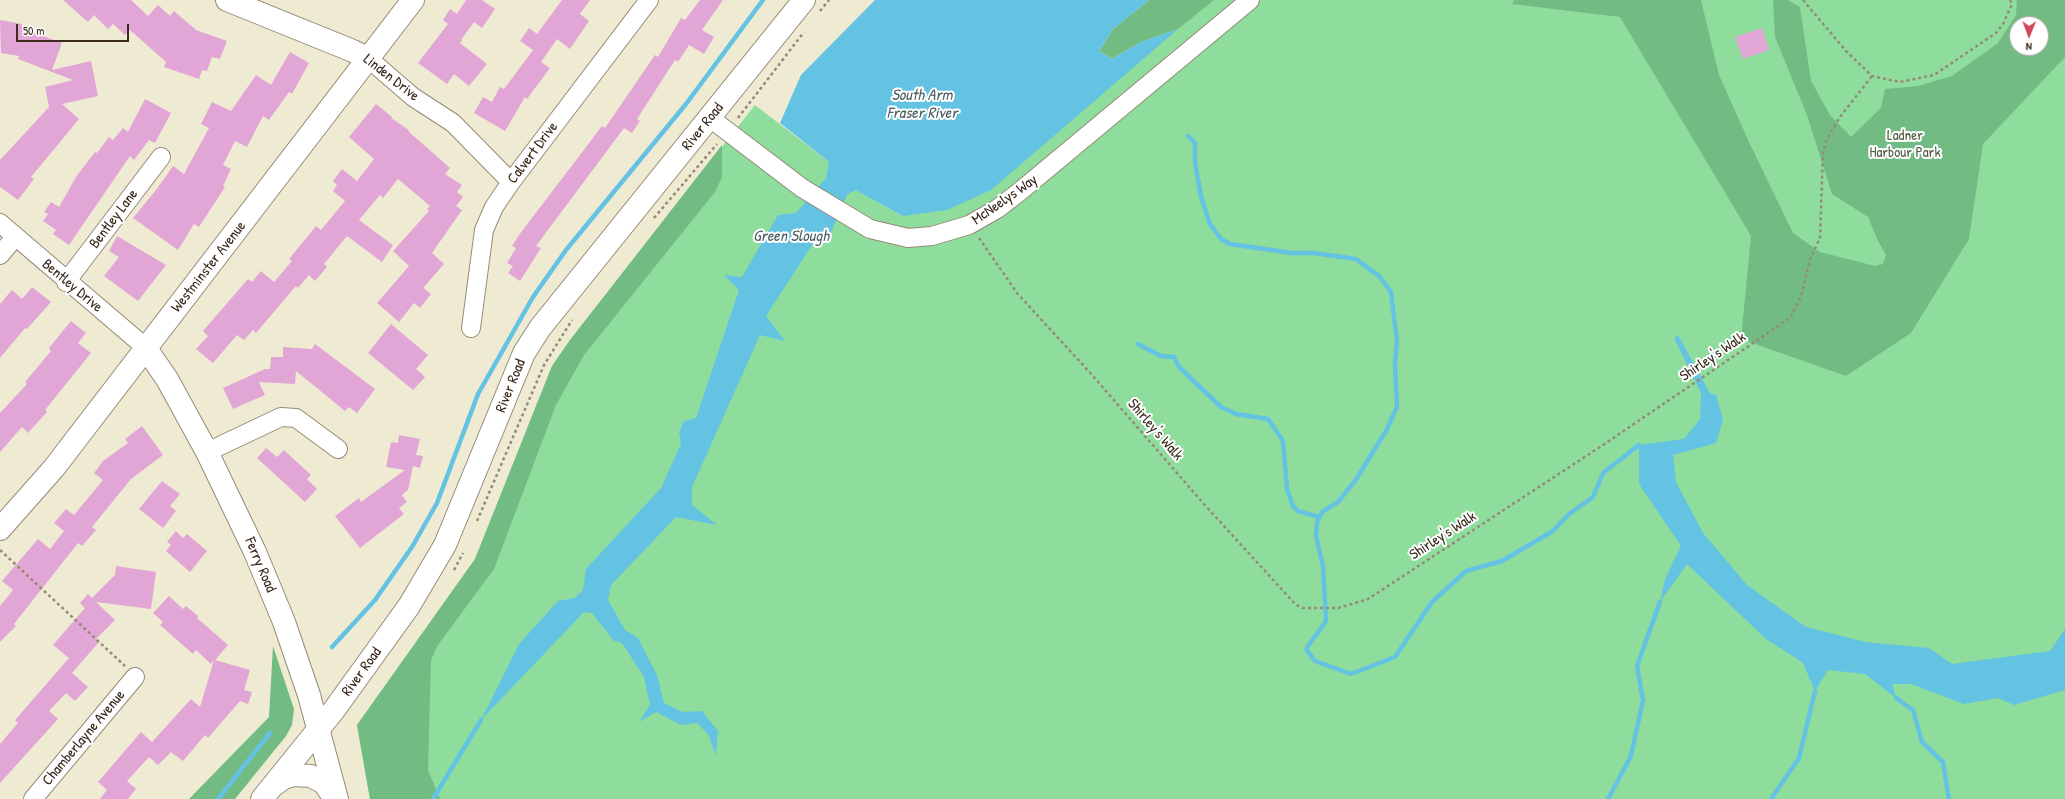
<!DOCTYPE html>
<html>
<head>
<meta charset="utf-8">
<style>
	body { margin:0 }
	#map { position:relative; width:2065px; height:799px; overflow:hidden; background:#efebd3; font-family:"Patrick Hand",sans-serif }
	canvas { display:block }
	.north { position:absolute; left:2009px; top:16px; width:40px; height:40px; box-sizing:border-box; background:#fff; border:1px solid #b1aaa5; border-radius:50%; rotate:181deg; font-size:11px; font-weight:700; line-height:16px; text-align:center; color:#3b2a1e }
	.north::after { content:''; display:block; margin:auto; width:14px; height:18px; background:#d1495b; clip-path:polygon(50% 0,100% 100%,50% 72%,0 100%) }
	.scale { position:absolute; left:16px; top:24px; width:113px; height:18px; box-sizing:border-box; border:2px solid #3b2a1e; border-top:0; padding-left:5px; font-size:12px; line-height:14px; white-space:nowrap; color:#3b2a1e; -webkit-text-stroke:3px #fff; paint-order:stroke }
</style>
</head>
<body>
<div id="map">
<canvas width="2065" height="799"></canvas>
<div class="north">N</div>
<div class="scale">50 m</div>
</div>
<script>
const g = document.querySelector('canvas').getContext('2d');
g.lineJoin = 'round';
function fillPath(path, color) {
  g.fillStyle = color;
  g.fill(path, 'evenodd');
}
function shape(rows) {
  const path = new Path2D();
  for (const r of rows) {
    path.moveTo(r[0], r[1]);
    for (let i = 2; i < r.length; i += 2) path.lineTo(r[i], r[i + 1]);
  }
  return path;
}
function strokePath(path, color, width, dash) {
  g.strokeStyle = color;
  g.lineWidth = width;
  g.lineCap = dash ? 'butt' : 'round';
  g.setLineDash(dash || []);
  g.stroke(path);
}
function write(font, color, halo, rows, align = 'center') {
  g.font = font + ' "Patrick Hand",sans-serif';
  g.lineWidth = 4;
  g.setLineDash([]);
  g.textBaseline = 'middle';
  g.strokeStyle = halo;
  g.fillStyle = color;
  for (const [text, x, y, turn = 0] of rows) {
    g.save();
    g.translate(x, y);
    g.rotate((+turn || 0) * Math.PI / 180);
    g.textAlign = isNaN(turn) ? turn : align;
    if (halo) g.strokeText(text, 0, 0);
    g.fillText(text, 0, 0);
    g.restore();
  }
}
fillPath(shape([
	[1149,0,2065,0,2065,799,370,799,357,725,475,559,552,366,570,340,755,105,829,162,855,190,903,216,1177,29,1141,42],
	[2017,24,2041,24,2041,48,2017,48]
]), '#8edd9c');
fillPath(shape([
	[1149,0,1214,0,1178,29,1141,42,1112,59,1099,51,1113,29],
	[1514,0,1701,0,1719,75,1749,142,1793,233,1820,252,1875,266,1883,264,1886,255,1878,241,1868,217,1832,194,1807,115,1775,37,1773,0,1788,0,1800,7,1811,81,1830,115,1851,137,1881,108,1885,89,1918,86,1952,76,1998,43,2016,15,2017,0,2065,0,2065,57,1983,144,1969,239,1911,333,1846,376,1741,339,1751,236,1620,17,1512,4],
	[2017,24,2041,24,2041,48,2017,48],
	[722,145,722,177,715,192,584,355,556,405,494,569,438,645,431,660,428,770,440,799,370,799,357,725,475,559,552,366,570,340],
	[273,646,294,709,292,725,286,736,235,799,189,799,269,717]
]), '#72bc84');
fillPath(shape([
	[875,0,1149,0,1113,29,1099,51,1112,59,1141,42,1178,29,991,190,947,210,903,216,855,190,847,195,831,232,814,242,766,316,785,341,760,335,692,487,692,505,717,525,676,517,611,585,608,600,625,630,638,638,657,675,664,703,683,712,702,711,718,731,716,755,708,734,697,723,681,725,656,712,639,722,650,705,644,677,622,643,614,641,592,613,584,612,481,720,519,644,558,601,575,598,583,590,586,569,661,488,681,444,679,432,684,421,696,418,739,290,724,275,742,277,778,215,796,213,826,178,829,162,780,123,801,75],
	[1678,335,1710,393,1716,395,1723,420,1716,443,1673,455,1676,482,1703,533,1747,585,1806,627,1865,642,1929,648,1952,664,2050,651,2065,629,2065,690,2014,705,1998,698,1964,704,1911,684,1892,684,1896,698,1865,674,1828,670,1815,691,1803,663,1765,638,1687,564,1660,602,1665,579,1681,546,1639,484,1639,445,1684,439,1700,419,1701,393,1674,338]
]), '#64c2e3');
strokePath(shape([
	[1188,136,1195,143,1195,162,1201,197,1210,224,1221,239,1230,244,1292,253,1314,253,1356,259,1379,276,1391,292,1397,341,1395,365,1397,407,1386,431,1355,481,1338,502,1322,512,1317,522,1316,536,1323,566,1326,621,1306,649,1315,661,1351,674,1395,657,1432,602,1466,571,1502,561,1553,531,1568,515,1593,497,1603,473,1639,445],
	[1138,344,1161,356,1174,357,1179,367,1221,407,1236,414,1268,419,1283,441,1287,489,1293,506,1298,511,1319,517],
	[332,647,375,600,412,547,437,503,478,394,533,297,566,250,686,104,763,0],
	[1896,698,1913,710,1922,742,1943,762,1949,799],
	[218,799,270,733],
	[433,799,481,720],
	[1608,799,1631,756,1643,700,1637,666,1660,602],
	[1771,799,1799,758,1815,691]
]), '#64c2e3', 4.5);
fillPath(shape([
	[63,0,131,0,148,16,158,5,170,16,174,11,196,30,227,41,220,59,212,57,207,71,202,70,199,79,164,67,166,62,130,30,125,35,113,24,108,29,94,15,88,22],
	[466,0,482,0,495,9,482,28,474,22,461,40,462,41,460,43,487,64,469,86,454,74,447,84,418,63,448,24,443,20,450,9,457,14],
	[562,0,590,0,580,14,589,21,570,49,557,39,541,62,550,68,527,99,525,97,505,131,474,113,483,97,492,102,500,87,504,89,533,50,520,41,529,28,537,34],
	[700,0,723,0,702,30,714,37,704,54,689,45,678,62,675,60,637,119,640,121,632,133,624,128,536,246,541,248,520,281,508,273,513,266,507,263,516,248,512,246,519,235,602,126,605,128,655,55,658,57,681,18,685,20],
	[0,20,22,24,22,28,62,43,52,70,91,61,98,96,62,104,79,119,31,177,34,179,18,200,0,187,0,160,49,107,45,87,73,80,18,59,19,56,1,53],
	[1762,28,1769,50,1743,59,1735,37],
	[290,52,309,63,292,94,289,92,269,120,263,116,247,147,235,141,223,165,231,169,223,186,225,187,199,227,194,224,178,250,133,218,156,190,173,166,184,174,209,128,201,124,212,102,231,111,256,75,271,85],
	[145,99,171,113,155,143,149,140,134,160,130,156,69,245,53,234,56,230,43,221,48,214,44,212,51,202,59,207,76,177,95,152,97,153,109,137,113,140,123,128,128,132],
	[376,104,392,117,391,118,409,130,408,131,450,168,445,174,462,185,457,192,463,197,456,206,462,210,432,253,444,264,423,288,431,294,420,308,414,303,399,322,377,303,409,266,393,251,429,211,427,209,430,206,398,179,383,198,380,195,359,220,393,245,382,262,347,236,324,264,327,267,315,281,309,275,298,288,296,286,256,333,253,330,244,340,237,335,213,363,196,349,208,336,203,331,248,279,252,282,261,271,274,282,292,261,289,259,316,226,321,230,345,201,333,191,337,185,333,181,342,169,357,181,374,159,349,137],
	[117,236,166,265,138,301,104,276,119,257,109,251],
	[32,287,51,302,27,329,25,328,0,358,0,304,12,290,22,299],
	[71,321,86,333,78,343,91,353,45,410,47,412,28,433,22,427,0,452,0,413,27,384,25,382,51,351,49,348],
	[391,324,428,355,416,369,425,377,413,390,368,353],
	[315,344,375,389,357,413,349,407,345,411,296,371,295,384,259,382,265,395,233,409,223,388,265,369,270,369,271,357,283,357,283,347,312,349],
	[142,426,163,455,131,479,92,527,96,530,82,546,78,543,14,624,16,626,0,642,0,606,13,590,2,581,38,539,50,549,64,531,54,523,66,509,74,515,103,480,94,473,103,461,128,443,125,439],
	[399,435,420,439,416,455,423,456,420,468,413,466,408,490,402,495,407,502,399,508,404,514,360,548,335,516,359,498,361,502,405,470,386,467,391,442,398,443],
	[266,448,277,457,284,450,311,475,307,479,317,489,305,502,257,458],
	[162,481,180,494,170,506,176,511,163,528,139,509],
	[176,531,183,538,187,534,207,551,190,572,166,551,171,545,167,542],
	[116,566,156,572,151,609,96,602,115,620,96,639,99,642,72,673,88,687,75,701,66,693,49,711,58,719,0,783,0,744,18,723,15,720,69,658,53,645,85,608,80,603,88,594,92,598,115,575],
	[169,596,183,609,186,606,198,616,197,618,228,645,215,660,250,670,244,690,252,692,248,704,240,701,208,738,205,735,183,761,171,752,158,765,149,757,127,781,136,789,128,799,100,799,107,790,98,782,141,732,152,742,191,699,200,707,214,660,211,664,196,650,193,654,160,625,163,622,153,613]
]), '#e1a6d5');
const street = shape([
	[369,59,413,97,453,123,511,182],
	[710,118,802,188,870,229,908,238,932,236,969,225,997,209,1018,193,1250,0],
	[0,223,145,347],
	[0,255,15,237],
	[66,282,161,157],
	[471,328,484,230,494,207,511,182,649,0],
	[207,452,281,417,296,418,338,449],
	[33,799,135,677]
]);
const secondary = shape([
	[227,0,353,51,369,59],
	[145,347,167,379,207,452,255,552,284,622,309,695,337,799],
	[0,529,54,468,413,0],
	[274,785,284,778,294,775,311,776,324,783,335,799],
	[262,799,334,710,409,606,445,545,524,353,540,328,804,0]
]);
strokePath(street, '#958a78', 20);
strokePath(secondary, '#958a78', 24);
strokePath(shape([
	[1803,0,1846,51,1872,76,1900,82,1934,75,1996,33,2003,24,2012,4,2010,0],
	[820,11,829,0],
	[738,118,804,32],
	[654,218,717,144],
	[979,238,1017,293,1093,376,1203,503,1296,605,1303,608,1338,608,1368,599,1600,447,1790,318,1801,297,1810,259,1820,238,1823,152,1827,139,1840,117,1872,76],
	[477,521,544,365,572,320],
	[0,550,125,666],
	[454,570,463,553]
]), '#958a78', 2.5, [3, 3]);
strokePath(street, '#fff', 18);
strokePath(secondary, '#fff', 22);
write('15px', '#3b2a1e', '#fff', [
	["Linden Drive",391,78,38],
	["River Road",703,127,-51],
	["Calvert Drive",533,153,-53],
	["McNeelys Way",1005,200,-35],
	["Bentley Lane",114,219,-53],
	["Westminster Avenue",209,267,-52],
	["Bentley Drive",72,286,40],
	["Shirley's Walk",1713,357,-34],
	["River Road",511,386,-68],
	["Shirley's Walk",1155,430,49],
	["Shirley's Walk",1443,536,-33],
	["Ferry Road",260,565,67],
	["River Road",362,672,-54],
	["Chamberlayne Avenue",84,738,-50]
]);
write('15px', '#546044', '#fff', [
	["Ladner",1905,136],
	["Harbour Park",1905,153]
]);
write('italic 16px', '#495f63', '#fff', [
	["South Arm",922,96],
	["Fraser River",922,114],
	["Green Slough",791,237]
]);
</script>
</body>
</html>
